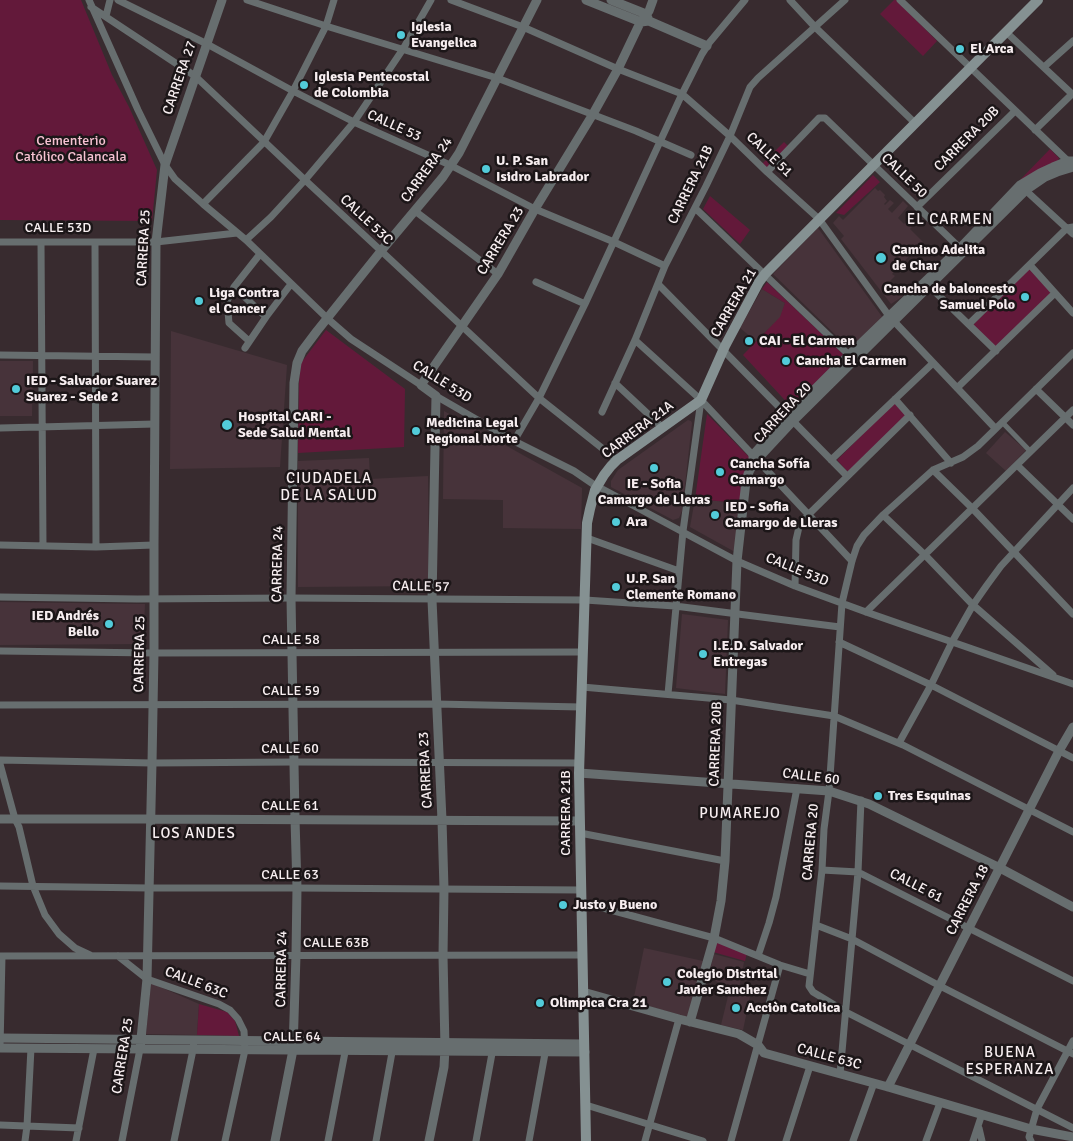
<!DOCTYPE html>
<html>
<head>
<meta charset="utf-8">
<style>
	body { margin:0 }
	canvas { display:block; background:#382b2f }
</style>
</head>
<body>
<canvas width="1073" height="1141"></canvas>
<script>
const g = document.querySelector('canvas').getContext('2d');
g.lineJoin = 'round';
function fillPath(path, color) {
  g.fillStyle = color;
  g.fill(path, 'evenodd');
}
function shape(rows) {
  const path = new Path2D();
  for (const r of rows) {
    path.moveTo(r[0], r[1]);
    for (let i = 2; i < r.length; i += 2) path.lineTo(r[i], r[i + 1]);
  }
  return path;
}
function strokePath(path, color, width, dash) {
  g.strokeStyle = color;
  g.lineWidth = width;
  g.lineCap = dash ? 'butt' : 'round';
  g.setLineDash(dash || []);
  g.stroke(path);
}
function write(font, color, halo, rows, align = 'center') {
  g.font = font + ' Signika,sans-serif';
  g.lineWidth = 5;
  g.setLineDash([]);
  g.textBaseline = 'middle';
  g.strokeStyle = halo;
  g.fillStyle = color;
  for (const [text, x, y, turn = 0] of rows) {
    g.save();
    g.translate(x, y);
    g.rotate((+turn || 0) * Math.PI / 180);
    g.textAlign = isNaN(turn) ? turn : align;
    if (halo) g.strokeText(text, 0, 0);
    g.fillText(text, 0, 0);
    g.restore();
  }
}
fillPath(shape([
	[875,188,878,191,880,190,885,195,884,197,887,201,884,204,885,205,890,200,894,203,888,209,892,213,903,201,908,206,898,218,904,224,907,222,912,227,910,229,923,242,892,274,895,276,890,281,893,285,890,288,893,291,896,288,903,296,891,304,841,239,844,236,833,223,839,216,843,220],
	[818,228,883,318,850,349,773,274],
	[762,289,785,303,781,317,756,341,740,328],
	[171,331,287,365,280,467,170,469],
	[0,361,33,361,32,416,0,416],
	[444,411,582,488,581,529,503,528,503,500,443,499],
	[688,420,691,421,692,423,682,511,679,518,673,520,611,487,611,481,618,470],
	[1005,432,1026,450,1006,471,986,453],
	[369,458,370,479,428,476,429,586,298,587,298,461],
	[695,499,740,503,735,552,690,527],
	[0,602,145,604,143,644,0,645],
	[682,614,728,620,725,694,676,688],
	[644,948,703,961,688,1017,633,1002],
	[714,954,744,962,739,988,708,979],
	[151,983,199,1004,197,1035,146,1034],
	[730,988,751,992,743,1030,721,1025]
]), '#47333a');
fillPath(shape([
	[0,0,81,0,112,75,129,107,157,170,152,221,0,220],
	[894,0,896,0,937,41,923,56,880,14],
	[784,142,788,146,767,169,762,164],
	[1050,149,1059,158,1057,163,1021,182,1020,180],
	[873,175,880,182,844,215,836,213],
	[710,196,750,230,740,244,703,209],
	[1029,268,1051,293,993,350,970,328],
	[767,282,844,355,794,410,743,355,780,317,785,303,762,289],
	[326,330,405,389,404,447,298,453,299,383,301,363],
	[894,403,906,415,848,472,837,460],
	[707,414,753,461,740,503,695,499],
	[716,941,747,953,745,961,713,952],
	[199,1004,227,1012,235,1021,239,1036,197,1035]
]), '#63193a');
strokePath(shape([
	[1002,422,1030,451]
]), '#676e6f', 5);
strokePath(shape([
	[89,0,138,110,165,165,175,179,203,204,246,240,328,319,351,339,421,385],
	[118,0,207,44,293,91,354,122,450,165,535,209,614,242,665,266],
	[247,0,326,26,497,78,636,131,691,155],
	[451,0,523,27,618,69,682,94,730,136,767,172,819,219,889,316,995,428],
	[790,0,815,27,915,123],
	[900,0,1071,164],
	[91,7,195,76,305,180,539,398,617,460],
	[106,16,110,0],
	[1006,32,1071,93,1071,95,1035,130],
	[1044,67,1073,41],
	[767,172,819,118,825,118,962,250],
	[1022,187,1073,234],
	[203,204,264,142,293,91,326,26,334,0],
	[917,207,1015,111],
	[695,208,849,355],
	[415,211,498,274],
	[246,240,271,217,305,180,354,122,403,49,431,0],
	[0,242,156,242,237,233],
	[95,242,96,547],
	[41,243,43,546],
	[1030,265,1073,313],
	[536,282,585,304],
	[658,284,847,476],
	[929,286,996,351],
	[234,287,266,317],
	[969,324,1067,228,1073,227],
	[635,340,701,400,852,561],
	[249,341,229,323,227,301,234,287,260,254],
	[245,348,266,317,291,284],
	[1073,353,978,446,963,457,933,470,883,515,864,535,857,546,852,561,842,603,829,791,824,829,822,870,809,986,813,992,846,1012,1073,1128],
	[0,355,155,357],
	[615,383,663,428],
	[957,388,1055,293],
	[1036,389,1073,425],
	[436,396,514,441,574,471,593,484,737,561,795,586,866,612,1073,684],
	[895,399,951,463],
	[602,412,635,340,665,266,706,186,730,136,750,87,758,78,845,0],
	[0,428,155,424],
	[514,441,539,398,585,304,682,94,702,54,709,43,745,0],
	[831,460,933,363],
	[1017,465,1073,519],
	[933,470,972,508,1073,614],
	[883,515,925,555,973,605,1053,675],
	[587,538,679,571],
	[0,545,96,547,154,545],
	[795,586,796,540,799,527,808,515,910,415],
	[0,597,137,599,291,598,585,600,675,606,840,627],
	[866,612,1073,410],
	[839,642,931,685,1073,758],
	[0,651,154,653,583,652],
	[582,687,731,700,834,716,903,745,1073,832],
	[668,694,683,531,701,400],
	[0,705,436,704,581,707],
	[899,743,931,685,952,642,973,605,987,585,1001,566,1073,488],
	[0,760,152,763,294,762,579,763],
	[0,764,15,819,19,827,33,886,45,915,59,934,75,948,90,955],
	[580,833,725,861],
	[822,870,858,872,1073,981],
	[0,886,149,888,297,888,581,890],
	[581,902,714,938,780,965,810,974],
	[816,925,852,939,940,986,1073,1054],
	[0,956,582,955],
	[118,956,147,979,219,1004,230,1010,238,1019,244,1031,245,1050,225,1141],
	[758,956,769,923,776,897,797,788],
	[0,1048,2,956],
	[840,1074,858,872,861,800],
	[586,1105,703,1141],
	[0,1125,79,1128],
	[979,1128,982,1141],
	[25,1141,27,1126,31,1048],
	[76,1141,94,1049],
	[122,1141,140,1049],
	[174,1141,193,1050,194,1040],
	[328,1141,346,1047],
	[376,1141,393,1047],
	[476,1141,493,1048],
	[529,1141,546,1048],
	[645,1141,679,1019],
	[731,1141,780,965],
	[786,1141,810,1066],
	[853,1141,874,1083],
	[926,1141,940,1103],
	[973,1141,982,1114],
	[1031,1141,1029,1137,1037,1109,1073,1041]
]), '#676e6f', 7);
strokePath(shape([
	[586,0,641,22,649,21,707,46],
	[611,0,646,14,648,18],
	[753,464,753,455,788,416,849,355,960,248,1020,185,1040,173,1053,167,1068,161,1073,161],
	[579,773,829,791,869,804,1000,868,1073,907],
	[0,819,150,819,579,821],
	[583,992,679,1019,739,1034,758,1045,764,1053,888,1087,1031,1129,1073,1137],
	[690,1022,714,938,721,901,725,861,737,561,746,481,748,474,753,464,793,421,1026,190,1045,177,1057,172,1073,167],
	[0,1038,584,1044],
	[0,1048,585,1052],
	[140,1049,147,979,152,763,154,653,154,545,156,242,165,165,222,0],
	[888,1087,1059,751,1073,727],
	[275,1141,293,1050,296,955,297,888,295,819,291,598,294,383,297,363,302,351,317,331,381,251,443,177,459,153,537,0],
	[429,1141,444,1067,445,1048,443,956,444,889,442,820,432,600,436,396,421,385,498,274,535,209,593,114,618,69,639,25,649,11,653,0]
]), '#676e6f', 9);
strokePath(shape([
	[586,1141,579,773,587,523,590,509,595,490,604,475,611,466,617,460,701,400,725,346,759,282,765,274,1038,0]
]), '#859192', 10);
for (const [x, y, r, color] of [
	[401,35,5,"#52cbd9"],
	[960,49,5,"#52cbd9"],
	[304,85,5,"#52cbd9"],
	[486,169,5,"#52cbd9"],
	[881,258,6,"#52cbd9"],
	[1025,297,5,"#52cbd9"],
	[199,301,5,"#52cbd9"],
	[749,341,5,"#52cbd9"],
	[786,361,5,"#52cbd9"],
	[16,389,5,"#52cbd9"],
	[227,425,6,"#52cbd9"],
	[416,431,5,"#52cbd9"],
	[654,468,5,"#52cbd9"],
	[720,472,5,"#52cbd9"],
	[715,515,5,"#52cbd9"],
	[616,522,5,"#52cbd9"],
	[616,587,5,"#52cbd9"],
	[109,624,5,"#52cbd9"],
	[703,654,5,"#52cbd9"],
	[878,796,5,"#52cbd9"],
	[563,905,5,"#52cbd9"],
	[667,982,5,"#52cbd9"],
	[540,1003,5,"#52cbd9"],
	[736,1008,5,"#52cbd9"]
]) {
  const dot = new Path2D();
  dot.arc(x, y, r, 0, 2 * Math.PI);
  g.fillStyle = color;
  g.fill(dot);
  strokePath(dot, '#1c1618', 2);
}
write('bold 14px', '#f7eef0', '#1c1618', [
	["Iglesia",411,27],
	["Evangelica",411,43],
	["El Arca",970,49],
	["Iglesia Pentecostal",314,77],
	["de Colombia",314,93],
	["U. P. San",496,161],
	["Isidro Labrador",496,177],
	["Camino Adelita",892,250],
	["de Char",892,266],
	["Cancha de baloncesto",1015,289,"right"],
	["Samuel Polo",1015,305,"right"],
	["Liga Contra",209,293],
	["el Cancer",209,309],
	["CAI - El Carmen",759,341],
	["Cancha El Carmen",796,361],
	["IED - Salvador Suarez",26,381],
	["Suarez - Sede 2",26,397],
	["Hospital CARI -",238,417],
	["Sede Salud Mental",238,433],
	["Medicina Legal",426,423],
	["Regional Norte",426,439],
	["Cancha Sofía",730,464],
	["Camargo",730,480],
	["IE - Sofia",654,484,"center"],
	["Camargo de Lleras",654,500,"center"],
	["IED - Sofia",725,507],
	["Camargo de Lleras",725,523],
	["Ara",626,522],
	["U.P. San",626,579],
	["Clemente Romano",626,595],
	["IED Andrés",99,616,"right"],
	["Bello",99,632,"right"],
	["I.E.D. Salvador",713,646],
	["Entregas",713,662],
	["Tres Esquinas",888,796],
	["Justo y Bueno",573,905],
	["Colegio Distrital",677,974],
	["Javier Sanchez",677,990],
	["Olimpica Cra 21",550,1003],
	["Acciòn Catolica",746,1008]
], 'left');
write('14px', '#f7eef0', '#1c1618', [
	["CARRERA 27",180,78,-71],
	["CALLE 53",394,126,24],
	["CARRERA 20B",967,139,-45],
	["CALLE 51",769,155,44],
	["CARRERA 24",427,170,-54],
	["CALLE 50",904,176,44],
	["CARRERA 21B",691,185,-64],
	["CALLE 53C",366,220,43],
	["CALLE 53D",58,228],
	["CARRERA 23",501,241,-59],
	["CARRERA 25",144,248,-87],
	["CARRERA 21",734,303,-60],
	["CALLE 53D",442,382,32],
	["CARRERA 20",783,413,-47],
	["CARRERA 21A",638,430,-37],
	["CARRERA 24",278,564,-89],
	["CALLE 53D",797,570,22],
	["CALLE 57",421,587,1],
	["CALLE 58",291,640],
	["CARRERA 25",140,654,-89],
	["CALLE 59",291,691],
	["CARRERA 20B",716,744,-88],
	["CALLE 60",290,749],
	["CARRERA 23",426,770,-93],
	["CALLE 60",811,777,7],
	["CALLE 61",290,806],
	["CARRERA 21B",566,813,-90],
	["CARRERA 20",811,842,-85],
	["CALLE 63",290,875],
	["CALLE 61",916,886,27],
	["CARRERA 18",968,900,-63],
	["CALLE 63B",336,943],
	["CARRERA 24",282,969,-89],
	["CALLE 63C",196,983,21],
	["CALLE 64",292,1037],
	["CARRERA 25",123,1056,-81],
	["CALLE 63C",829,1057,15]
]);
write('14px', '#f7c2d2', '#1c1618', [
	["Cementerio",71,141],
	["Católico Calancala",71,157]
]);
g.letterSpacing = '1px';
write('15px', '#f7eef0', '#1c1618', [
	["EL CARMEN",950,220],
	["CIUDADELA",329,479],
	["DE LA SALUD",329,496],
	["PUMAREJO",740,814],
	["LOS ANDES",194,834],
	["BUENA",1010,1053],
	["ESPERANZA",1010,1070]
]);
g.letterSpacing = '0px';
</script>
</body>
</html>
